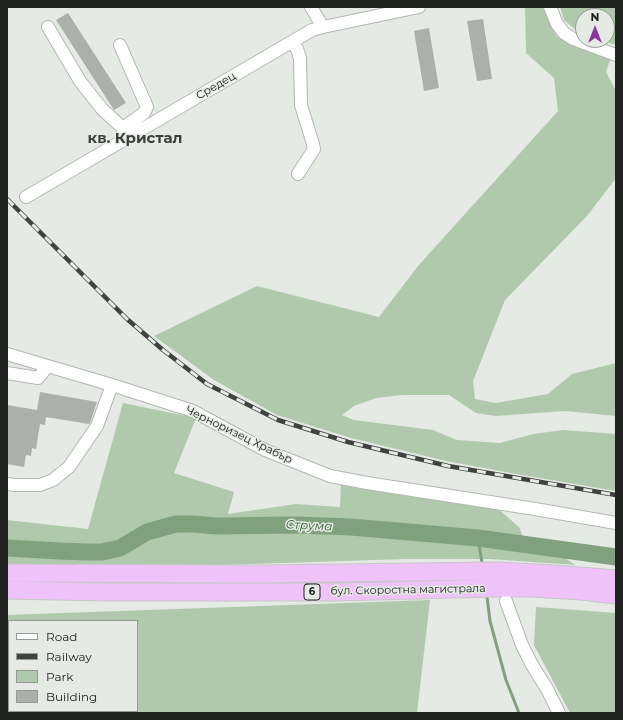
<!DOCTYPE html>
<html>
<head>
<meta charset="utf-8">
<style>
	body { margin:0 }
	#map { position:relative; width:623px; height:720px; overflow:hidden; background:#e5eae5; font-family:Montserrat,sans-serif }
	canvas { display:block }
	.frame { position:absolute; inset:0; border:8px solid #202220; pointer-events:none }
	.legend { position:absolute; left:8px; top:620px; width:130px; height:92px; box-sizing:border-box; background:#e5eae5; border:1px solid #969a96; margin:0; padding:5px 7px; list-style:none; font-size:12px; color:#202220 }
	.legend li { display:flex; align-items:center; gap:8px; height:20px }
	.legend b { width:20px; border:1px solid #969a96 }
	.north { position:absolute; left:575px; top:8px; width:40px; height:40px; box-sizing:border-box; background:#e5eae5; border:1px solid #969a96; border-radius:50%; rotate:0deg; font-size:11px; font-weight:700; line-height:16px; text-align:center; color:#202220 }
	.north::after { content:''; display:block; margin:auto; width:14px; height:18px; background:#8d34a0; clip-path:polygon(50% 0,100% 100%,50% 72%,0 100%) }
</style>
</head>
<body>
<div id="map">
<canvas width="623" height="720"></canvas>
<div class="frame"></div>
<ul class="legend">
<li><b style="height:5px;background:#fff"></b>Road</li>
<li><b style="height:5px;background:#404240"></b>Railway</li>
<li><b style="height:11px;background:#b0c9ad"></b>Park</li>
<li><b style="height:11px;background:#acb0ab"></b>Building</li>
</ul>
<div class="north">N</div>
</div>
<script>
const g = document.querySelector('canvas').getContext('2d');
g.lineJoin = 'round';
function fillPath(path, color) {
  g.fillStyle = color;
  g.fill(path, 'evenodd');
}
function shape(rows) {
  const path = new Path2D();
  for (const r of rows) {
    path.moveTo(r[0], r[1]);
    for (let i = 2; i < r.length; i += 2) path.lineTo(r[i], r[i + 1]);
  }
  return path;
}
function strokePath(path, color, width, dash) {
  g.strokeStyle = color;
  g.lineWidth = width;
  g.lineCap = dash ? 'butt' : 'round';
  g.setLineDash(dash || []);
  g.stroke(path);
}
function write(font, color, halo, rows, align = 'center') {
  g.font = font + ' Montserrat,sans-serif';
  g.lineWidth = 3;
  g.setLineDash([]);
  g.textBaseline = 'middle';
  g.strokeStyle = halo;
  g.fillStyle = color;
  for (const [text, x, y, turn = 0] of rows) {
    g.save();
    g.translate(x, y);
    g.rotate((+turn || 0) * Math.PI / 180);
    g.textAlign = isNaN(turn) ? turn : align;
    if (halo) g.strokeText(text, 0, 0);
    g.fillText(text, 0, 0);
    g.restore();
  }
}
fillPath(shape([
	[525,7,543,7,549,22,557,36,610,60,606,72,616,91,616,178,587,216,505,300,473,381,475,399,496,403,548,394,572,374,616,363,616,416,565,411,496,416,476,413,449,395,402,395,376,398,354,406,342,415,354,420,433,430,457,440,500,443,533,434,563,430,616,434,616,491,522,475,446,461,351,438,277,415,214,380,154,336,257,286,379,317,418,266,558,111,554,78,526,53],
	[560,7,616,7,616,45,601,40,607,40,607,16,583,16,583,34,577,31,564,20],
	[123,403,196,418,174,473,234,492,228,514,296,504,340,507,341,483,497,508,519,527,529,551,562,556,575,565,490,559,406,559,162,567,7,566,7,520,88,529],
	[430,600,417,713,7,713,7,615],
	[9,621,137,621,137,711,9,711],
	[536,607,616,613,616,713,570,713,534,645]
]), '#b0c9ad');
strokePath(shape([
	[478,538,482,563],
	[487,597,490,621,506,680,519,713]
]), '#81a17e', 3);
strokePath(shape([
	[7,548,59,551,86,552,102,552,120,548,147,532,176,524,193,524,216,526,297,525,351,527,478,538,616,557]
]), '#81a17e', 17);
fillPath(shape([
	[68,13,126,103,114,110,56,20],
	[483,19,492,79,477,81,467,21],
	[429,28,439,88,424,91,414,31],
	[40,392,97,402,90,423,89,424,46,417,45,425,40,424,36,449,32,448,31,456,26,455,24,467,7,464,7,405,37,410]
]), '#acb0ab');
const minor = shape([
	[311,7,323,27],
	[550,7,557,24,564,33,573,39,616,55],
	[48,27,80,81,102,109,116,122,123,128,130,136],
	[292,42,297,49,300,58,301,105,313,144,314,149,298,174],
	[120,45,147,107,144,113,123,128],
	[26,197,312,30,323,27,419,7],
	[7,354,112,385,193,411,265,450,330,476,367,483,535,509,616,523],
	[7,373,38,378,47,367],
	[7,484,14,485,40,485,53,480,69,467,97,426,112,385],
	[506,601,522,645,532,665,547,689,559,713]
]);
const highway = shape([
	[7,573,259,574,496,571,555,574,616,579],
	[7,590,107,592,334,592,500,588,532,588,581,591,616,595]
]);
strokePath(minor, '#b2b7b2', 14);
strokePath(highway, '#c5c6c5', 19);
strokePath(minor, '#fff', 12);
strokePath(highway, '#efc2fa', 17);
const rail = shape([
	[7,199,127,319,163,350,207,384,278,420,348,442,448,466,616,495]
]);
strokePath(rail, '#404240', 4.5);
strokePath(rail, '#e5eae5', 3, [9]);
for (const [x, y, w] of [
	[312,592,16]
]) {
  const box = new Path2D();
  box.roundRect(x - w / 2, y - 8, w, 16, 3);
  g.fillStyle = '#e5eae5';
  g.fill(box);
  strokePath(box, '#202220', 1);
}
write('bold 10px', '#202220', null, [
	["6",312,592]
]);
write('11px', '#202220', '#e5eae5', [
	["Средец",216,86,-30],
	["Черноризец Храбър",239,435,26],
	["бул. Скоростна магистрала",408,590,-1]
]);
write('italic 12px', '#376534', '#e5eae5', [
	["Струма",309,526,3]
]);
write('bold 15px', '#3d413c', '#e5eae5', [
	["кв. Кристал",135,139]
]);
</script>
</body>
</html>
